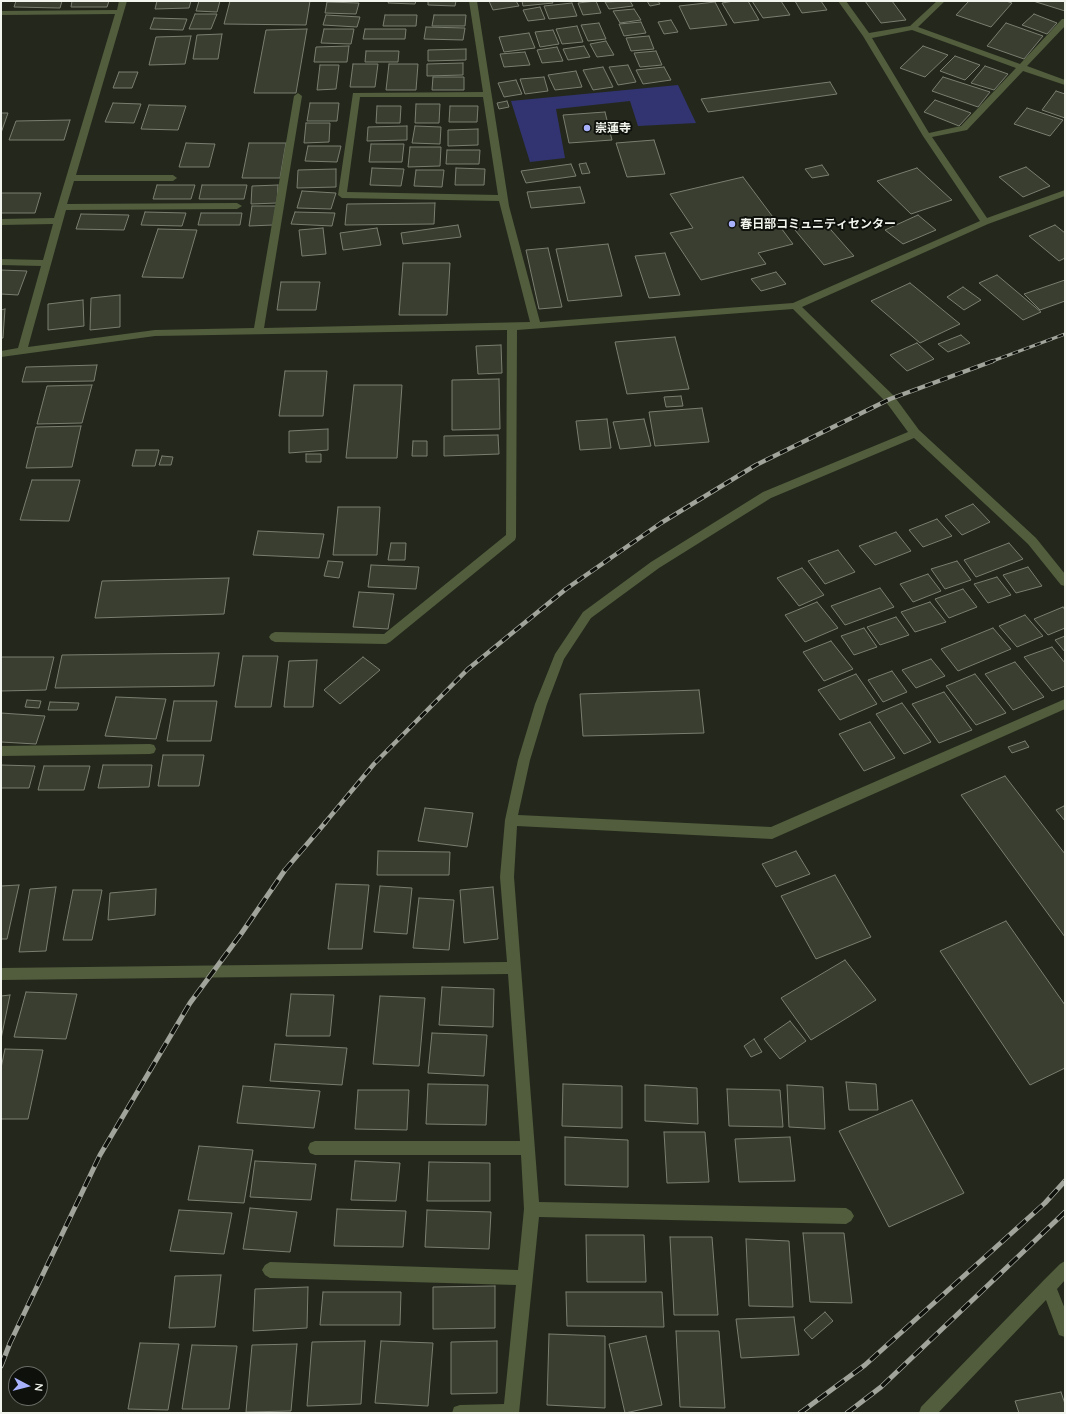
<!DOCTYPE html>
<html>
<head>
<meta charset="utf-8">
<style>
	body { margin:0 }
	#map { position:relative; width:1066px; height:1414px; overflow:hidden; background:#24281c; font-family:Quicksand,sans-serif }
	canvas { display:block }
	.frame { position:absolute; inset:0; border:2px solid #f2f5ed; pointer-events:none }
	.north { position:absolute; left:8px; top:1366px; width:40px; height:40px; box-sizing:border-box; background:#0e100b; border:1px solid #696c65; border-radius:50%; rotate:97deg; font-size:11px; font-weight:700; line-height:16px; text-align:center; color:#f2f5ed }
	.north::after { content:''; display:block; margin:auto; width:14px; height:18px; background:#a7b1fc; clip-path:polygon(50% 0,100% 100%,50% 72%,0 100%) }
</style>
</head>
<body>
<div id="map">
<canvas width="1066" height="1414"></canvas>
<div class="frame"></div>
<div class="north">N</div>
</div>
<script>
const g = document.querySelector('canvas').getContext('2d');
g.lineJoin = 'round';
function fillPath(path, color) {
  g.fillStyle = color;
  g.fill(path, 'evenodd');
}
function shape(rows) {
  const path = new Path2D();
  for (const r of rows) {
    path.moveTo(r[0], r[1]);
    for (let i = 2; i < r.length; i += 2) path.lineTo(r[i], r[i + 1]);
  }
  return path;
}
function strokePath(path, color, width, dash) {
  g.strokeStyle = color;
  g.lineWidth = width;
  g.lineCap = dash ? 'butt' : 'round';
  g.setLineDash(dash || []);
  g.stroke(path);
}
function write(font, color, halo, rows, align = 'center') {
  g.font = font + ' Quicksand,"Noto Sans JP",sans-serif';
  g.lineWidth = 4;
  g.setLineDash([]);
  g.textBaseline = 'middle';
  g.strokeStyle = halo;
  g.fillStyle = color;
  for (const [text, x, y, turn = 0] of rows) {
    g.save();
    g.translate(x, y);
    g.rotate((+turn || 0) * Math.PI / 180);
    g.textAlign = isNaN(turn) ? turn : align;
    if (halo) g.strokeText(text, 0, 0);
    g.fillText(text, 0, 0);
    g.restore();
  }
}
fillPath(shape([
	[678,85,696,123,638,126,630,101,556,109,565,158,530,162,511,101]
]), '#323471');
const building = shape([
	[16,1,62,1,60,8,14,7,16,1],
	[72,1,109,1,107,7,71,7,72,1],
	[157,1,191,1,189,8,155,9,157,1],
	[199,1,220,1,217,12,196,11,199,1],
	[230,1,310,1,306,25,224,24,230,1],
	[389,1,416,1,415,4,388,3,389,1],
	[428,1,456,1,455,6,428,5,428,1],
	[489,1,516,1,519,6,493,10,489,1],
	[522,1,552,1,553,3,523,6,522,1],
	[596,1,601,13,583,15,578,3,596,1],
	[630,1,633,6,609,9,605,2,630,1],
	[647,1,658,1,660,4,650,6,647,1],
	[734,1,748,1,759,20,734,23,722,3,734,1],
	[752,1,781,1,790,15,763,18,752,1],
	[795,1,821,1,827,10,802,13,795,1],
	[865,1,892,1,906,20,881,23,865,1],
	[969,1,1006,1,1012,3,991,27,956,15,969,1],
	[1033,1,1065,1,1065,11,1033,1],
	[327,2,359,3,356,14,325,13,327,2],
	[715,2,727,25,690,29,679,6,715,2],
	[572,3,577,16,549,19,544,6,572,3],
	[540,7,545,19,528,21,523,10,540,7],
	[634,9,641,20,620,23,613,11,634,9],
	[195,14,217,14,211,29,189,29,195,14],
	[1034,14,1057,23,1047,34,1022,25,1034,14],
	[326,15,360,17,357,27,323,25,326,15],
	[385,15,417,15,416,26,383,26,385,15],
	[434,15,466,15,465,26,432,26,434,15],
	[154,18,187,19,183,30,150,29,154,18],
	[671,20,678,32,664,34,658,22,671,20],
	[641,22,646,33,624,36,619,24,641,22],
	[599,23,606,39,588,41,581,25,599,23],
	[1006,23,1043,36,1024,59,987,46,1006,23],
	[577,26,583,42,562,44,556,29,577,26],
	[426,27,465,28,463,40,424,39,426,27],
	[307,29,296,93,254,93,266,30,307,29],
	[324,29,354,29,351,44,321,43,324,29],
	[365,29,406,29,405,39,363,39,365,29],
	[553,30,559,44,540,47,535,32,553,30],
	[529,33,535,48,504,52,499,37,529,33],
	[222,34,218,59,193,59,197,35,222,34],
	[191,36,185,64,149,65,156,37,191,36],
	[649,36,654,49,631,51,626,38,649,36],
	[606,41,614,55,597,57,590,44,606,41],
	[349,46,347,62,314,62,316,47,349,46],
	[584,46,590,57,568,60,563,49,584,46],
	[923,46,948,55,925,77,900,68,923,46],
	[557,47,563,61,542,63,537,50,557,47],
	[466,49,466,60,428,61,428,50,466,49],
	[366,51,399,51,398,62,365,62,366,51],
	[656,51,662,65,640,67,634,53,656,51],
	[525,52,530,65,504,67,500,54,525,52],
	[955,56,980,65,965,80,940,71,955,56],
	[463,63,463,75,427,76,427,64,463,63],
	[353,64,378,64,375,87,350,87,353,64],
	[389,64,418,64,416,90,386,90,389,64],
	[320,65,339,65,336,89,317,90,320,65],
	[628,65,636,82,618,85,609,67,628,65],
	[985,66,1008,74,994,90,971,83,985,66],
	[603,67,613,87,593,90,583,70,603,67],
	[664,67,671,80,643,84,636,70,664,67],
	[576,71,582,87,555,90,548,75,576,71],
	[119,72,138,72,132,88,113,88,119,72],
	[433,77,464,77,464,90,432,90,433,77],
	[544,77,548,91,525,94,520,79,544,77],
	[943,77,990,92,978,107,932,91,943,77],
	[516,80,522,94,504,97,498,83,516,80],
	[830,82,837,94,708,112,701,99,830,82],
	[1056,91,1065,94,1065,118,1042,110,1056,91],
	[935,100,971,113,959,126,924,112,935,100],
	[507,101,509,107,499,109,497,103,507,101],
	[113,103,141,104,134,123,105,122,113,103],
	[310,103,339,103,337,121,307,121,310,103],
	[416,104,440,104,439,123,415,123,416,104],
	[149,105,186,106,178,130,141,129,149,105],
	[377,106,401,106,400,123,376,123,377,106],
	[450,106,478,106,477,122,449,122,450,106],
	[1027,108,1063,120,1050,136,1014,124,1027,108],
	[605,112,612,140,569,143,563,115,605,112],
	[1,113,8,113,1,133,1,113],
	[70,120,64,140,9,140,16,121,70,120],
	[306,123,330,123,329,142,304,143,306,123],
	[407,126,407,140,367,141,368,127,407,126],
	[415,126,441,127,440,144,412,143,415,126],
	[478,129,478,145,448,146,448,130,478,129],
	[654,140,665,174,627,177,616,143,654,140],
	[186,143,215,144,209,167,179,167,186,143],
	[249,143,286,143,280,178,242,178,249,143],
	[371,144,404,144,402,162,369,162,371,144],
	[308,146,341,146,337,162,305,161,308,146],
	[410,147,441,147,440,166,408,167,410,147],
	[447,150,480,150,479,164,446,164,447,150],
	[586,163,590,173,582,174,579,164,586,163],
	[571,164,576,176,526,183,521,171,571,164],
	[822,165,829,175,812,178,805,169,822,165],
	[1026,167,1050,186,1023,197,999,177,1026,167],
	[372,168,404,169,401,186,370,185,372,168],
	[456,168,485,169,484,185,455,185,456,168],
	[917,168,952,200,911,214,877,181,917,168],
	[336,169,336,187,297,188,298,170,336,169],
	[416,170,444,170,442,187,414,186,416,170],
	[743,177,793,244,758,253,766,264,701,280,670,233,693,228,670,194,743,177],
	[157,185,195,185,191,199,153,199,157,185],
	[202,185,247,185,244,199,199,199,202,185],
	[278,185,277,203,251,204,252,186,278,185],
	[580,187,585,203,531,208,527,192,580,187],
	[302,191,336,193,331,209,297,208,302,191],
	[1,193,41,193,35,213,1,213,1,193],
	[435,203,434,224,345,225,347,204,435,203],
	[252,206,276,206,273,225,249,226,252,206],
	[145,212,186,213,182,226,141,225,145,212],
	[295,212,335,213,332,226,291,224,295,212],
	[201,213,242,213,240,225,198,225,201,213],
	[81,214,129,215,124,230,76,229,81,214],
	[918,215,936,230,903,244,885,230,918,215],
	[824,222,854,256,824,265,795,230,824,222],
	[458,225,461,237,403,244,401,233,458,225],
	[1055,225,1065,233,1065,258,1059,261,1029,236,1055,225],
	[323,228,326,254,302,256,299,230,323,228],
	[377,228,381,245,343,250,340,233,377,228],
	[158,229,197,230,183,278,142,277,158,229],
	[608,244,622,296,568,301,556,249,608,244],
	[548,248,562,307,539,309,526,250,548,248],
	[665,253,680,295,649,298,635,256,665,253],
	[403,263,450,263,447,315,399,315,403,263],
	[1,270,27,271,18,295,1,294,1,270],
	[776,272,786,284,761,291,751,279,776,272],
	[997,275,1041,312,1023,320,979,283,997,275],
	[1065,280,1065,301,1040,310,1024,294,1065,280],
	[281,282,320,282,316,310,277,310,281,282],
	[910,283,960,324,920,343,871,301,910,283],
	[963,287,981,300,964,310,947,297,963,287],
	[120,295,120,327,90,330,91,298,120,295],
	[83,300,84,326,48,330,48,304,83,300],
	[5,309,3,338,1,338,1,310,5,309],
	[961,335,970,343,948,352,938,344,961,335],
	[675,337,689,389,627,394,615,342,675,337],
	[917,343,934,359,907,371,890,355,917,343],
	[501,345,502,373,478,374,476,346,501,345],
	[97,365,94,381,22,382,26,367,97,365],
	[285,371,327,371,323,416,279,416,285,371],
	[499,379,500,429,452,430,452,380,499,379],
	[92,385,82,423,37,424,47,386,92,385],
	[354,385,402,385,397,458,346,458,354,385],
	[681,396,683,406,666,407,664,397,681,396],
	[702,408,709,442,655,446,649,412,702,408],
	[607,419,611,448,580,450,576,421,607,419],
	[644,419,651,446,620,449,613,422,644,419],
	[81,426,72,467,26,468,36,427,81,426],
	[328,429,328,450,289,453,289,431,328,429],
	[498,435,499,454,444,456,444,436,498,435],
	[413,441,427,441,427,456,412,456,413,441],
	[136,450,159,450,155,466,132,466,136,450],
	[306,454,321,454,321,462,306,462,306,454],
	[162,456,173,457,171,465,159,465,162,456],
	[32,480,80,480,69,521,20,520,32,480],
	[973,504,990,522,962,535,945,516,973,504],
	[338,507,380,507,377,555,333,555,338,507],
	[937,519,952,536,923,547,909,530,937,519],
	[258,531,324,534,319,558,253,555,258,531],
	[896,532,911,551,875,565,859,546,896,532],
	[391,543,406,543,405,560,388,560,391,543],
	[1009,543,1023,559,976,577,964,560,1009,543],
	[838,550,855,572,825,584,808,561,838,550],
	[328,561,343,562,339,578,324,576,328,561],
	[957,561,971,580,945,589,931,569,957,561],
	[371,565,419,567,416,589,368,587,371,565],
	[1028,567,1042,586,1016,593,1003,575,1028,567],
	[802,568,824,595,799,606,777,578,802,568],
	[928,574,941,591,913,602,900,584,928,574],
	[997,577,1011,595,988,603,974,584,997,577],
	[229,578,224,614,95,618,102,581,229,578],
	[880,588,894,607,845,625,831,606,880,588],
	[963,589,977,607,949,618,935,599,963,589],
	[359,592,394,594,388,629,353,627,359,592],
	[817,602,838,628,805,642,785,615,817,602],
	[930,602,946,622,915,632,901,612,930,602],
	[1063,607,1065,610,1065,628,1048,635,1034,619,1063,607],
	[1025,615,1043,636,1017,647,999,626,1025,615],
	[896,617,909,635,880,645,867,627,896,617],
	[864,628,877,647,854,655,841,636,864,628],
	[993,628,1011,649,958,671,941,649,993,628],
	[1065,636,1065,652,1055,640,1065,636],
	[831,641,853,669,824,681,803,652,831,641],
	[1052,647,1065,663,1065,686,1052,691,1024,657,1052,647],
	[219,653,214,686,55,688,62,655,219,653],
	[243,656,278,656,271,707,235,707,243,656],
	[1,657,54,657,46,690,1,691,1,657],
	[363,657,380,670,340,704,324,690,363,657],
	[931,659,945,676,916,688,902,670,931,659],
	[317,660,313,707,284,707,289,661,317,660],
	[1015,662,1044,697,1013,710,985,674,1015,662],
	[892,671,907,692,883,702,868,680,892,671],
	[856,674,877,704,840,720,818,690,856,674],
	[975,674,1006,713,976,725,946,686,975,674],
	[699,690,704,733,583,736,580,694,699,690],
	[944,692,972,730,939,743,912,704,944,692],
	[116,697,166,699,156,739,105,736,116,697],
	[27,700,41,701,39,708,25,707,27,700],
	[174,701,217,701,211,741,167,741,174,701],
	[50,702,79,703,77,710,48,710,50,702],
	[902,703,931,742,904,754,876,714,902,703],
	[1,713,45,716,36,744,1,742,1,713],
	[870,722,895,758,864,771,839,734,870,722],
	[1025,741,1029,747,1012,753,1008,747,1025,741],
	[163,755,204,755,199,786,158,786,163,755],
	[1,765,35,766,29,788,1,788,1,765],
	[103,765,152,765,149,787,98,788,103,765],
	[44,766,90,766,84,790,38,790,44,766],
	[1005,776,1065,854,1065,937,961,795,1005,776],
	[1064,806,1065,806,1065,821,1056,810,1064,806],
	[425,808,473,813,467,847,418,841,425,808],
	[378,851,450,852,449,875,377,875,378,851],
	[796,851,810,874,776,887,762,864,796,851],
	[835,875,871,937,816,959,781,896,835,875],
	[336,884,369,885,362,949,328,949,336,884],
	[19,885,7,939,1,939,1,886,19,885],
	[380,886,412,888,407,934,374,932,380,886],
	[56,887,46,951,19,952,30,889,56,887],
	[493,887,498,939,464,943,460,890,493,887],
	[156,889,155,915,108,920,110,893,156,889],
	[73,890,102,890,92,940,63,940,73,890],
	[419,898,454,900,449,950,413,948,419,898],
	[1006,921,1065,1005,1065,1068,1030,1085,940,951,1006,921],
	[845,960,876,1000,811,1040,781,998,845,960],
	[442,987,494,989,493,1027,439,1025,442,987],
	[26,992,77,994,66,1039,14,1037,26,992],
	[291,994,334,995,330,1036,286,1036,291,994],
	[10,995,1,1039,1,996,10,995],
	[380,996,425,998,419,1066,373,1064,380,996],
	[790,1021,806,1041,780,1059,764,1039,790,1021],
	[432,1033,487,1035,484,1076,428,1073,432,1033],
	[754,1039,762,1052,751,1057,744,1046,754,1039],
	[275,1044,347,1048,342,1085,270,1081,275,1044],
	[5,1049,43,1050,28,1119,1,1119,1,1068,5,1049],
	[846,1082,876,1084,878,1110,849,1110,846,1082],
	[428,1084,488,1085,486,1125,426,1124,428,1084],
	[563,1084,622,1086,622,1128,562,1126,563,1084],
	[645,1085,697,1088,698,1124,645,1121,645,1085],
	[787,1085,823,1087,825,1129,789,1127,787,1085],
	[243,1086,320,1091,314,1128,237,1123,243,1086],
	[727,1089,780,1090,783,1127,729,1126,727,1089],
	[358,1090,409,1090,407,1130,355,1129,358,1090],
	[912,1100,964,1193,889,1227,839,1131,912,1100],
	[664,1132,705,1132,709,1182,667,1183,664,1132],
	[565,1137,628,1140,628,1187,565,1185,565,1137],
	[790,1137,795,1181,739,1182,735,1139,790,1137],
	[199,1146,253,1150,244,1203,188,1200,199,1146],
	[255,1161,316,1164,311,1200,250,1197,255,1161],
	[355,1161,400,1163,396,1201,351,1200,355,1161],
	[429,1162,490,1163,490,1201,427,1201,429,1162],
	[250,1208,297,1212,290,1252,243,1249,250,1208],
	[337,1209,406,1211,403,1247,334,1246,337,1209],
	[179,1210,232,1213,224,1254,170,1251,179,1210],
	[427,1210,491,1212,489,1249,425,1247,427,1210],
	[803,1233,844,1233,852,1303,810,1302,803,1233],
	[586,1235,644,1235,646,1282,587,1282,586,1235],
	[670,1237,712,1237,718,1315,674,1315,670,1237],
	[746,1239,789,1241,793,1307,749,1306,746,1239],
	[221,1275,215,1327,169,1328,175,1276,221,1275],
	[495,1286,495,1328,433,1329,433,1287,495,1286],
	[308,1287,307,1328,253,1331,255,1289,308,1287],
	[323,1292,401,1292,400,1325,320,1325,323,1292],
	[566,1292,662,1292,664,1327,567,1326,566,1292],
	[825,1312,833,1321,812,1339,804,1330,825,1312],
	[794,1317,799,1355,741,1358,736,1319,794,1317],
	[676,1331,719,1331,725,1408,680,1407,676,1331],
	[549,1334,605,1336,605,1408,547,1405,549,1334],
	[646,1336,662,1405,625,1413,609,1344,646,1336],
	[365,1341,361,1404,307,1406,312,1342,365,1341],
	[381,1341,433,1343,428,1406,375,1403,381,1341],
	[497,1341,497,1393,451,1394,451,1342,497,1341],
	[140,1343,179,1344,168,1410,128,1409,140,1343],
	[297,1344,291,1411,246,1412,252,1345,297,1344],
	[192,1345,237,1346,229,1409,182,1409,192,1345],
	[1061,1392,1065,1404,1065,1413,1019,1413,1015,1401,1061,1392]
]);
fillPath(building, '#393e31');
strokePath(building, '#797e70', 1);
fillPath(shape([
	[119,1,127,1,76,175,173,175,177,178,173,181,74,181,67,204,237,203,242,206,237,209,66,210,28,347,155,330,254,328,294,96,298,93,302,96,264,328,530,322,499,201,342,198,338,195,353,93,483,92,469,1,477,1,509,206,540,322,793,303,980,221,923,136,863,36,838,1,846,1,869,33,910,26,937,1,945,1,918,27,1020,64,1062,19,1065,19,1065,26,1027,66,1065,80,1065,85,1023,71,967,130,932,137,987,218,1065,190,1065,196,988,224,802,307,894,396,919,430,1036,538,1065,574,1065,586,1061,585,1028,544,914,438,771,498,659,568,591,618,564,659,547,704,530,760,518,815,771,827,1065,699,1065,709,772,839,517,826,514,877,539,1202,846,1208,851,1211,854,1216,851,1221,846,1224,539,1217,519,1413,452,1413,454,1407,460,1405,504,1404,516,1285,270,1278,265,1275,262,1270,265,1265,270,1262,518,1270,524,1209,521,1155,315,1155,310,1153,308,1148,310,1143,315,1141,520,1141,508,974,1,980,1,968,507,962,500,877,505,820,518,760,535,704,555,654,583,612,651,562,763,492,908,432,886,402,793,309,517,330,516,537,515,540,390,642,386,644,275,642,271,640,269,637,271,634,275,632,384,634,506,535,507,330,155,336,1,357,1,351,18,348,41,266,1,265,1,259,43,260,53,224,1,225,1,219,54,218,115,14,1,15,1,11,117,10,119,1],
	[912,30,1016,68,961,126,929,133,872,38,912,30],
	[360,97,483,97,498,195,347,192,360,97],
	[150,744,154,745,156,749,154,753,150,754,1,756,1,746,150,744],
	[1065,1261,1065,1280,1057,1289,1065,1309,1065,1337,1059,1335,1046,1300,938,1413,919,1413,921,1407,1043,1281,1060,1264,1065,1261]
]), '#525d3d');
const railFar2 = shape([
	[990,362,1065,334]
]);
const railFar1 = shape([
	[324,824,374,764,468,669,566,589,661,523,756,465,890,399,993,361]
]);
const rail = shape([
	[1,1366,10,1343,100,1155,190,1003,241,934,285,870,325,823],
	[800,1413,865,1365,1045,1203,1065,1181],
	[847,1413,881,1387,1065,1212]
]);
strokePath(railFar2, '#a1a49a', 3);
strokePath(railFar1, '#a1a49a', 4.5);
strokePath(rail, '#a1a49a', 5);
strokePath(railFar2, '#0e100b', 2, [6]);
strokePath(railFar1, '#0e100b', 3, [8]);
strokePath(rail, '#0e100b', 3.5, [11]);
for (const [x, y, r, color] of [
	[587,128,4,"#a7b1fc"],
	[732,224,4,"#a7b1fc"]
]) {
  const dot = new Path2D();
  dot.arc(x, y, r, 0, 2 * Math.PI);
  g.fillStyle = color;
  g.fill(dot);
  strokePath(dot, '#0e100b', 1.5);
}
write('bold 12px', '#f2f5ed', '#0e100b', [
	["崇蓮寺",595,128],
	["春日部コミュニティセンター",740,224]
], 'left');
</script>
</body>
</html>
